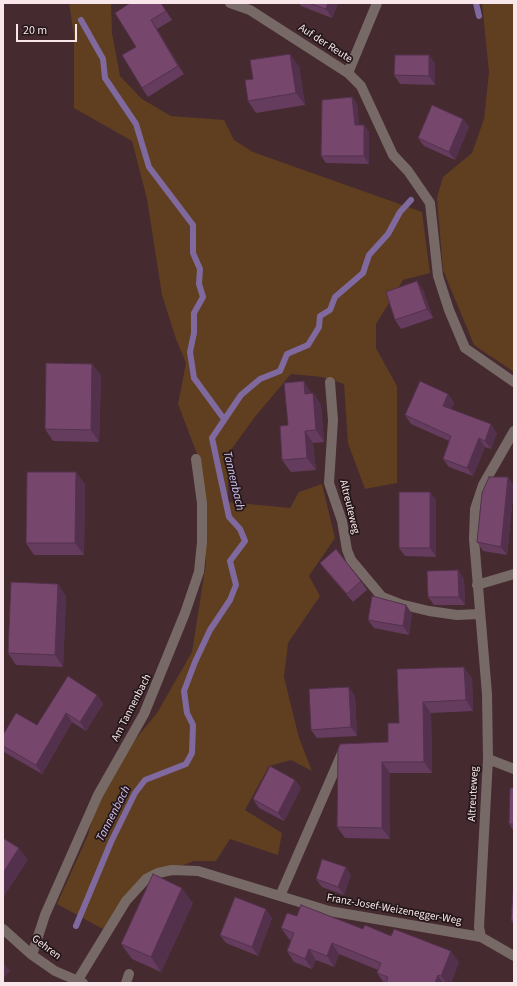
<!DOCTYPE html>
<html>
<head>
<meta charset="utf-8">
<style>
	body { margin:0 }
	#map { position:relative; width:517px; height:986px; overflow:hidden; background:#452a30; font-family:"Source Sans 3",sans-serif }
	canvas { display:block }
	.frame { position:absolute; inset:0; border:4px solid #f9e6ea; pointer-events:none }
	.scale { position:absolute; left:16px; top:24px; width:61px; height:18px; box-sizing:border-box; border:2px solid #f9e6ea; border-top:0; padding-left:5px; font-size:12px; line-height:14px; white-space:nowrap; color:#f9e6ea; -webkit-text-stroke:3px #231719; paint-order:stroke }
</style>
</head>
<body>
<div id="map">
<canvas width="517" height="986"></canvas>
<div class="frame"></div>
<div class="scale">20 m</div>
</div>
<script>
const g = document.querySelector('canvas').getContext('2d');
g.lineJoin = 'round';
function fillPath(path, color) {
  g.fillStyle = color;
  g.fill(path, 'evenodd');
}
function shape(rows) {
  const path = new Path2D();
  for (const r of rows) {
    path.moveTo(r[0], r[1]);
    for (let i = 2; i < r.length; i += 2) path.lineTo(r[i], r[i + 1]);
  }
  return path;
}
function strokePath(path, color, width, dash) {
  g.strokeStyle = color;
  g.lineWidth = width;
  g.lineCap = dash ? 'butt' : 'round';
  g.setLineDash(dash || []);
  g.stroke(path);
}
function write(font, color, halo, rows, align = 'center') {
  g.font = font + ' "Source Sans 3",sans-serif';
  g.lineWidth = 3.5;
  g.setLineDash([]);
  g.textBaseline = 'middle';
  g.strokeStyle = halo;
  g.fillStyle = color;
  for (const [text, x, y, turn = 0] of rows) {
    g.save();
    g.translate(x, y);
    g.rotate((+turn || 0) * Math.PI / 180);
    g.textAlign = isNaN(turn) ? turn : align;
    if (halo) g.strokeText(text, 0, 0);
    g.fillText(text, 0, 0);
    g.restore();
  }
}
fillPath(shape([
	[69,3,111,3,112,33,120,76,142,99,171,116,224,120,234,140,253,152,422,212,430,273,403,280,376,324,376,348,397,386,397,483,365,489,348,443,344,384,322,377,291,374,254,418,228,454,228,502,290,508,299,492,322,484,335,538,309,576,320,596,288,643,284,677,299,738,312,771,291,760,269,766,245,810,282,833,278,855,230,839,216,861,194,861,144,880,103,929,57,904,88,835,102,780,157,713,192,652,206,563,202,467,178,404,186,363,176,339,162,295,147,199,132,141,74,108,74,36],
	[482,3,514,3,514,372,474,345,443,270,437,198,443,177,472,153,484,119,489,72]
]), '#5f3f1f');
strokePath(shape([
	[476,3,479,16],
	[81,20,103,59,105,78,136,124,149,167,193,225,193,253,200,269,199,284,203,297,194,313,194,333,190,352,194,378,224,419],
	[76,926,111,842,135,793,145,780,186,764,192,753,193,725,187,713,184,691,195,662,210,630,230,600,236,585,230,561,245,541,240,529,229,517,212,438,241,395,260,379,280,371,287,354,308,345,319,327,320,316,330,310,335,297,363,273,369,255,388,234,400,212,411,200]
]), '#80699e', 6);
strokePath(shape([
	[230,3,250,10,348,73,361,86,393,155,408,171,430,203,438,276,449,310,465,348,514,382],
	[348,73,377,3],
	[330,382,333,420,329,483,342,521,347,550,351,560,382,597,400,604,429,611,457,615,480,614],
	[514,431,483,485,475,509,474,539,487,694,488,759,479,927,481,937,514,956],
	[477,585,514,574],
	[488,759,514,769],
	[280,896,343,751],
	[3,929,32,955,55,971,83,983],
	[32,955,45,915,98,795,144,714,185,613,199,572,202,542,202,503,196,459],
	[76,983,126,901,146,879,158,873,172,870,198,871,329,911,481,937],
	[126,983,129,974]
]), '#776965', 10);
fillPath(shape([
	[161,3,172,20,157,29,184,74,148,97,142,88,136,47],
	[299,3,338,3,332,18,301,6],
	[435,63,435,85,400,84,394,75],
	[299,66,305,105,256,113,248,101,253,79],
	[352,97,357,104,359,125,364,125,369,132,369,164,326,163,321,156],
	[463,119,469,127,455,160,424,146,418,138],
	[417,281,423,290,433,318,401,329,395,320],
	[92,364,101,376,99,442,53,441,45,429],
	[312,393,313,393,321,405,324,442,313,443,316,470,291,472,282,460,288,425],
	[448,394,454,403,451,409,497,433,491,449,485,447,473,476,449,467,443,459,449,441,411,424,405,415],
	[508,477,514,486,514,487,507,555,483,551,477,542],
	[85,484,84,555,34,555,26,543],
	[430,492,436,500,436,557,405,556,399,548],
	[320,563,361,581,367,590,353,602,326,571],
	[458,570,464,579,465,605,434,605,428,597],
	[66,596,63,667,16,665,8,653],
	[406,605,412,614,409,635,374,628,368,620],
	[397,669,472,678,473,711,431,713,432,773,390,773,390,839,345,838,337,827,388,742,399,723],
	[97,695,103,704,86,731,72,722,42,774,4,752,3,750,3,735,37,725],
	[355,696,357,736,317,738,311,730],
	[295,780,301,788,284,821,259,808,253,799],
	[514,788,514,831,509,824],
	[351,875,344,895,322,887,316,879],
	[514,880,514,925,511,920],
	[193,903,161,972,132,959,121,944],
	[297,916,363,929,391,936,459,962,451,983,384,983,377,973,378,970,339,954,334,967,316,960,312,969,294,962,287,951,291,940,289,939,281,928],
	[272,918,258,956,226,943,220,935]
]), '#653c5e');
fillPath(shape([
	[328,3,338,3,332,18,326,9],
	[151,20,157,29,184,74,178,66],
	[290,54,299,66,305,105,296,93],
	[429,55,435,63,435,85,429,76],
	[352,97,357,104,360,132,355,125],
	[463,119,469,127,455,160,449,152],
	[364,125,369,132,369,164,364,156],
	[417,281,423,290,433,318,427,309],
	[92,364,101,376,99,442,91,430],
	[304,381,312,394,305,394],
	[313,393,321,405,324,442,316,430],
	[448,394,454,403,449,415,443,406],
	[491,424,497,433,491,449,485,441],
	[305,431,313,443,316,470,307,458],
	[479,438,485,447,473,476,467,468],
	[76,472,85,484,84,555,75,543],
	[508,477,514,486,514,487,507,555,501,547],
	[430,492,436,500,436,557,430,548],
	[458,570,464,579,465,605,459,597],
	[58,584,66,596,63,667,55,655],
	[406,605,412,614,409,635,403,626],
	[464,667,472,678,473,711,466,700],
	[349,687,355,696,357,736,351,727],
	[97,695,103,704,86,731,80,722],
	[423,702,431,713,432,773,424,762],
	[66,713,72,722,42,774,36,765],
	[382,762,390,773,390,839,382,828],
	[295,780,301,788,284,821,278,813],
	[19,848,28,860,3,898,3,873],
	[346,867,351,875,344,895,338,887],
	[182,888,193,903,161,972,151,957],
	[266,909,272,918,258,956,252,947],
	[332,943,339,954,334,967,327,956],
	[309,949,316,960,312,969,305,959],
	[451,951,459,962,451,983,446,983,441,976],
	[3,962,10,971,3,979],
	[438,975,443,983,435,983]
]), '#53314c');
const building = shape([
	[130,3,161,3,166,11,151,20,178,66,142,88,122,55,136,47,115,13,130,3],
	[309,3,328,3,326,9,309,3],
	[290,54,296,93,248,101,245,80,253,79,250,60,290,54],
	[395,55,429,55,429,76,394,75,395,55],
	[352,97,355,125,364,125,364,156,321,156,322,100,352,97],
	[432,105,463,119,449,152,418,138,432,105],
	[417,281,427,309,395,320,386,292,417,281],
	[46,363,92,364,91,430,45,429,46,363],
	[304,381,305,394,313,393,316,430,305,431,307,458,282,460,280,426,288,425,284,383,304,381],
	[420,381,448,394,443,406,491,424,485,441,479,438,467,468,443,459,451,436,405,415,420,381],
	[27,472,76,472,75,543,26,543,27,472],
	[489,477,508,477,501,547,477,542,482,493,489,477],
	[399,492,430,492,430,548,399,548,399,492],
	[336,549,361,581,347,594,320,563,336,549],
	[458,570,459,597,428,597,427,571,458,570],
	[11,582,58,584,55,655,8,653,11,582],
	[372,596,406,605,403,626,368,620,372,596],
	[464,667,466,700,423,702,424,762,382,762,382,828,337,827,338,749,340,744,388,742,388,723,399,723,397,669,464,667],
	[68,676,97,695,80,722,66,713,36,765,3,746,3,735,16,713,37,725,68,676],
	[349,687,351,727,311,730,309,689,349,687],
	[270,766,295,780,278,813,253,799,270,766],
	[510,788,514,788,514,824,509,824,510,788],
	[3,838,19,848,3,873,3,838],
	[322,859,346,867,338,887,316,879,322,859],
	[153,874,182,888,151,957,121,944,153,874],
	[514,880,514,920,511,920,514,880],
	[235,897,266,909,252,947,220,935,235,897],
	[301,905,363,929,365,925,391,936,394,929,451,951,441,976,438,975,435,983,386,983,388,977,377,973,381,963,332,943,327,956,309,949,305,959,287,951,294,933,281,928,287,913,297,916,301,905]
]);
fillPath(building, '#76466d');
strokePath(building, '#53314c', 1);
write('11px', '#f9e6ea', '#231719', [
	["Auf der Reute",325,44,33],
	["Altreuteweg",349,507,76],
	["Am Tannenbach",132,708,-63],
	["Altreuteweg",474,794,-87],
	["Franz-Josef-Weizenegger-Weg",394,910,10],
	["Gehren",46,948,37]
]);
write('italic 12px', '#d8c4f4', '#231719', [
	["Tannenbach",233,481,77],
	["Tannenbach",114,814,-63]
]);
</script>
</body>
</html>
